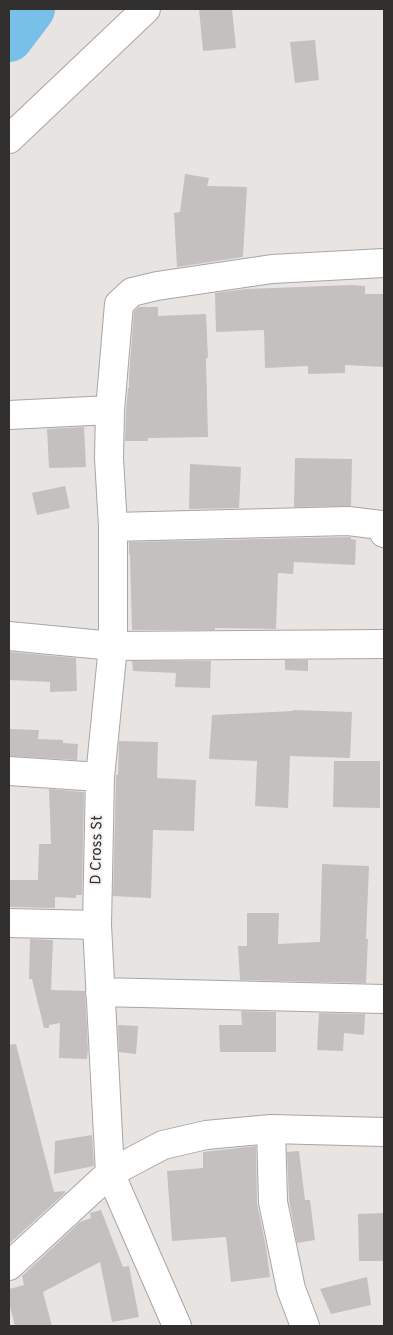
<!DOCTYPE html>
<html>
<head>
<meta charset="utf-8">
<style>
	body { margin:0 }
	#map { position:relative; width:393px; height:1335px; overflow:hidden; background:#e8e4e2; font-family:Overpass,sans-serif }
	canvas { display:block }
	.frame { position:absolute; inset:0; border:10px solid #31302f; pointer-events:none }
</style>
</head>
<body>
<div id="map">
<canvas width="393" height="1335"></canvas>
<div class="frame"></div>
</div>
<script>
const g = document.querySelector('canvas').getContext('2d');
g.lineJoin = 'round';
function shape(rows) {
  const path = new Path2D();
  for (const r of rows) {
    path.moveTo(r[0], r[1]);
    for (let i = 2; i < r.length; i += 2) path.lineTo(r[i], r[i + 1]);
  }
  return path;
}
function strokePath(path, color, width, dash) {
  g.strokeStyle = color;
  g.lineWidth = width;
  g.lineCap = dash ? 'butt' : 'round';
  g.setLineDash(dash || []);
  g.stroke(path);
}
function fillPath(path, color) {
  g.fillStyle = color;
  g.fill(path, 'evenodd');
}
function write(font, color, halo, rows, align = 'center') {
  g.font = font + ' Overpass,sans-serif';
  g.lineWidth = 4;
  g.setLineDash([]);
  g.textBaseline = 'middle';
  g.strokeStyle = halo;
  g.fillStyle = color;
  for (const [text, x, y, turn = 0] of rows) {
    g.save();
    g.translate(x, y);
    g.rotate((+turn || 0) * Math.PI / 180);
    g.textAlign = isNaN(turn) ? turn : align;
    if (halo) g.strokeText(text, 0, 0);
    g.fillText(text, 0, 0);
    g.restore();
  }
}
strokePath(shape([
	[9,38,31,9]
]), '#79c0e9', 48);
fillPath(shape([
	[199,9,232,9,236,48,203,51],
	[315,40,319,80,295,83,290,42],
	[185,174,209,178,207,186,247,187,243,257,177,267,174,213,180,212],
	[352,285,365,286,365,294,384,294,384,367,345,365,345,373,308,374,308,366,265,368,264,330,216,332,215,293,247,289],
	[139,307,158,307,158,316,206,314,208,358,206,358,208,437,148,438,148,441,125,441,126,411,128,388,129,388,129,376,134,311],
	[84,427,86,467,49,468,47,429],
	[295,458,352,459,351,506,294,507],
	[190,464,241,467,239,508,189,509],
	[65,486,70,508,37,515,32,493],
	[347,537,351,537,351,539,356,540,355,565,294,562,293,574,278,573,276,629,215,628,215,630,132,630,130,554,129,554,129,542],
	[10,652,76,658,77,691,50,692,50,682,9,680],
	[285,660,308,660,308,671,285,670],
	[132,661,211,661,210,688,175,687,176,673,133,671],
	[293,710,352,712,350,758,290,756,288,808,255,806,257,761,209,759,212,715,293,711],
	[9,729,39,730,38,739,63,740,63,743,78,744,77,760,9,756],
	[119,741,158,742,157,778,196,780,194,831,153,830,151,898,113,896,116,778,116,775,118,775],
	[334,761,380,761,380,808,333,807],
	[49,789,84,792,82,895,76,895,76,898,55,897,55,908,9,907,9,880,38,880,39,844,51,844],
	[322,864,369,866,366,939,368,939,366,983,240,980,238,946,247,946,247,913,279,913,278,944,320,942],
	[30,939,53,940,51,990,85,991,88,1049,87,1059,59,1058,60,1023,49,1025,49,1028,44,1028,32,979,29,979],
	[241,1011,276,1012,276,1052,220,1052,219,1025,242,1025],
	[319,1013,365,1014,364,1035,344,1033,343,1051,317,1050],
	[118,1025,138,1026,136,1054,119,1052],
	[16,1044,54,1192,65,1191,65,1193,9,1244,9,1045],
	[92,1135,94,1166,54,1174,55,1141],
	[256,1146,257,1203,266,1247,270,1277,231,1282,226,1237,172,1241,167,1171,203,1168,203,1152],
	[299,1151,305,1200,310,1200,315,1240,297,1243,289,1200,287,1152],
	[101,1210,123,1267,129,1266,139,1317,112,1322,100,1262,43,1292,52,1326,15,1326,9,1303,9,1289,24,1285,22,1276,80,1222,91,1218,90,1213],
	[384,1213,384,1261,359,1261,358,1214],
	[367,1277,371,1305,331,1314,320,1289]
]), '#c4c0bf');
const minor = shape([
	[9,139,146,9],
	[110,410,119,304,132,292,157,286,272,269,384,263],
	[9,415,110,410,109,458,113,527,348,521,381,525,384,533],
	[113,527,113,646,100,777,97,925,110,1173,177,1326],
	[9,636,113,646,384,644],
	[9,771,100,777],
	[9,923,97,925],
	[100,992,384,999],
	[271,1129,273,1202,291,1289,305,1326],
	[9,1266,110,1173,163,1145,206,1135,271,1129,384,1132]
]);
strokePath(minor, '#a8a5a3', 30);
strokePath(minor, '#fff', 28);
write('15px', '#31302f', '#f5f1ef', [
	["D Cross St",98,850,-89]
]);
</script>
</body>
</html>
